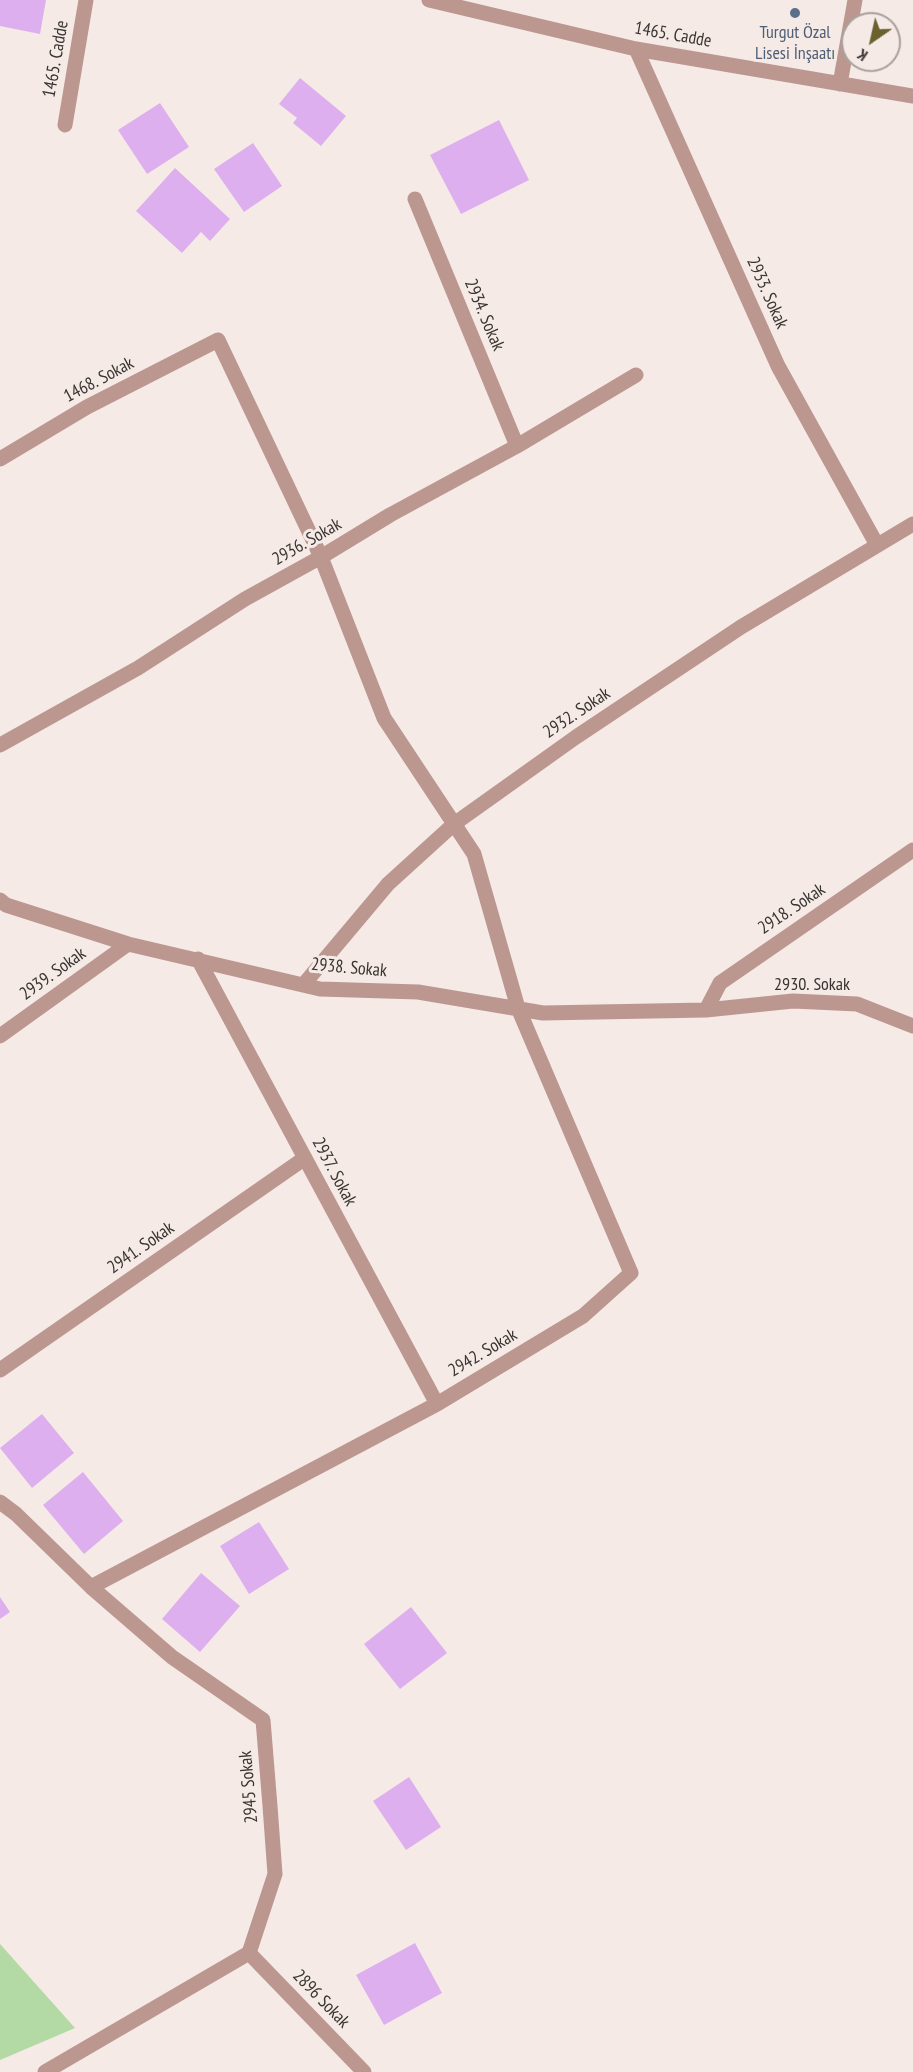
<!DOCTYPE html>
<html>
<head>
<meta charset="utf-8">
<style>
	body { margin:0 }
	#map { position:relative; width:913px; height:2072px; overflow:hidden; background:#f5eae6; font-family:"PT Sans Narrow",sans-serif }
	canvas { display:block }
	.north { position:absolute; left:841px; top:12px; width:60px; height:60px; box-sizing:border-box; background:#f5eae6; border:2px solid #a9a19e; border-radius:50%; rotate:214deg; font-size:16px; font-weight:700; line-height:24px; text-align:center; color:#383432 }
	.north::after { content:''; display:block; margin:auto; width:21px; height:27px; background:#6a612e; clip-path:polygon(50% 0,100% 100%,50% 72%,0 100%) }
</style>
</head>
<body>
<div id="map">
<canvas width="913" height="2072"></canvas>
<div class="north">K</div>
</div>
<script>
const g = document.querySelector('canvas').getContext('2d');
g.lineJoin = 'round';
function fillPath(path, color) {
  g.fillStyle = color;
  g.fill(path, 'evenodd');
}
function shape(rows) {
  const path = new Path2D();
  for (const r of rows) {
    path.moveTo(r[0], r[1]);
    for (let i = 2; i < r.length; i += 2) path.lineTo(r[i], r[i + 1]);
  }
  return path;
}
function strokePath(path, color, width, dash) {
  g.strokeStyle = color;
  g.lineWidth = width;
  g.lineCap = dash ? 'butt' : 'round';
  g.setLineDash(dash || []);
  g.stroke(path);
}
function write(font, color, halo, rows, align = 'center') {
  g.font = font + ' "PT Sans Narrow",sans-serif';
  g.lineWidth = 6;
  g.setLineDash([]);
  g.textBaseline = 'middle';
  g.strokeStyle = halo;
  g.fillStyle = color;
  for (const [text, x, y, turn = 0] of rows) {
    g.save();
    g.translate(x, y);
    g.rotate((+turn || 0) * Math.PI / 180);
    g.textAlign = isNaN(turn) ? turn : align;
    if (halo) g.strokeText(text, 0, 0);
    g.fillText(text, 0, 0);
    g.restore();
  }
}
fillPath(shape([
	[0,1944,75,2028,0,2060]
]), '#b3d9a5');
fillPath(shape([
	[0,0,46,0,40,34,0,26],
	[300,78,346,116,321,146,293,123,297,118,279,104],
	[160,103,189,147,147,174,118,130],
	[499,120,529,180,461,214,430,155],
	[253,143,282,186,244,212,214,169],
	[175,168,230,219,210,241,201,232,182,253,136,211],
	[42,1414,74,1453,32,1488,0,1448],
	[83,1472,123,1521,84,1554,43,1505],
	[259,1522,289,1569,249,1594,220,1546],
	[201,1573,240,1606,200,1652,162,1619],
	[0,1597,10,1612,0,1619],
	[411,1607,447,1653,400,1689,364,1644],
	[409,1777,441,1827,406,1850,373,1801],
	[415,1943,442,1993,384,2025,356,1975]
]), '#deafef');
strokePath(shape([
	[429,0,636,49,913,96],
	[636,49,778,366,877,545],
	[840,84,855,0],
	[65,125,86,0],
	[415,199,517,446],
	[0,459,87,407,218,340,321,557,384,718,474,854,518,1008,631,1273,583,1316,437,1404,91,1587],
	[0,745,138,668,245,599,321,557,390,515,517,446,636,375],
	[0,900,6,905,128,944,320,989,418,992,543,1013,706,1010,793,1001,857,1004,913,1026],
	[198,959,437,1404],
	[304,984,388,884,454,824,576,737,741,627,913,524],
	[706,1010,720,983,913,850],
	[0,1036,128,944],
	[0,1370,305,1158],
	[0,1502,16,1514,91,1587,172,1657,263,1720,270,1806,275,1874,249,1953,45,2072],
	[249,1953,364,2072]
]), '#bc9790', 15);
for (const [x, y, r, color] of [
	[795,13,6,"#5c6f8a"]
]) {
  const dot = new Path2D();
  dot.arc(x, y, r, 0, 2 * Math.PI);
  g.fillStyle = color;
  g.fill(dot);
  strokePath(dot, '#f5eae6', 2);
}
write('18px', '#4e5e75', '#f5eae6', [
	["Turgut Özal",795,33],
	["Lisesi İnşaatı",795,54]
]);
write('18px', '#383432', '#f5eae6', [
	["1465. Cadde",673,35,10],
	["1465. Cadde",56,59,-80],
	["2933. Sokak",767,293,66],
	["2934. Sokak",484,315,67],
	["1468. Sokak",99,380,-28],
	["2936. Sokak",307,542,-30],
	["2932. Sokak",577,713,-34],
	["2918. Sokak",792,909,-34],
	["2938. Sokak",349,968,5],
	["2939. Sokak",53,974,-36],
	["2930. Sokak",812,985],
	["2937. Sokak",334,1172,62],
	["2941. Sokak",141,1248,-35],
	["2942. Sokak",483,1353,-31],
	["2945 Sokak",249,1787,-95],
	["2896 Sokak",321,1999,46]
]);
</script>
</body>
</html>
